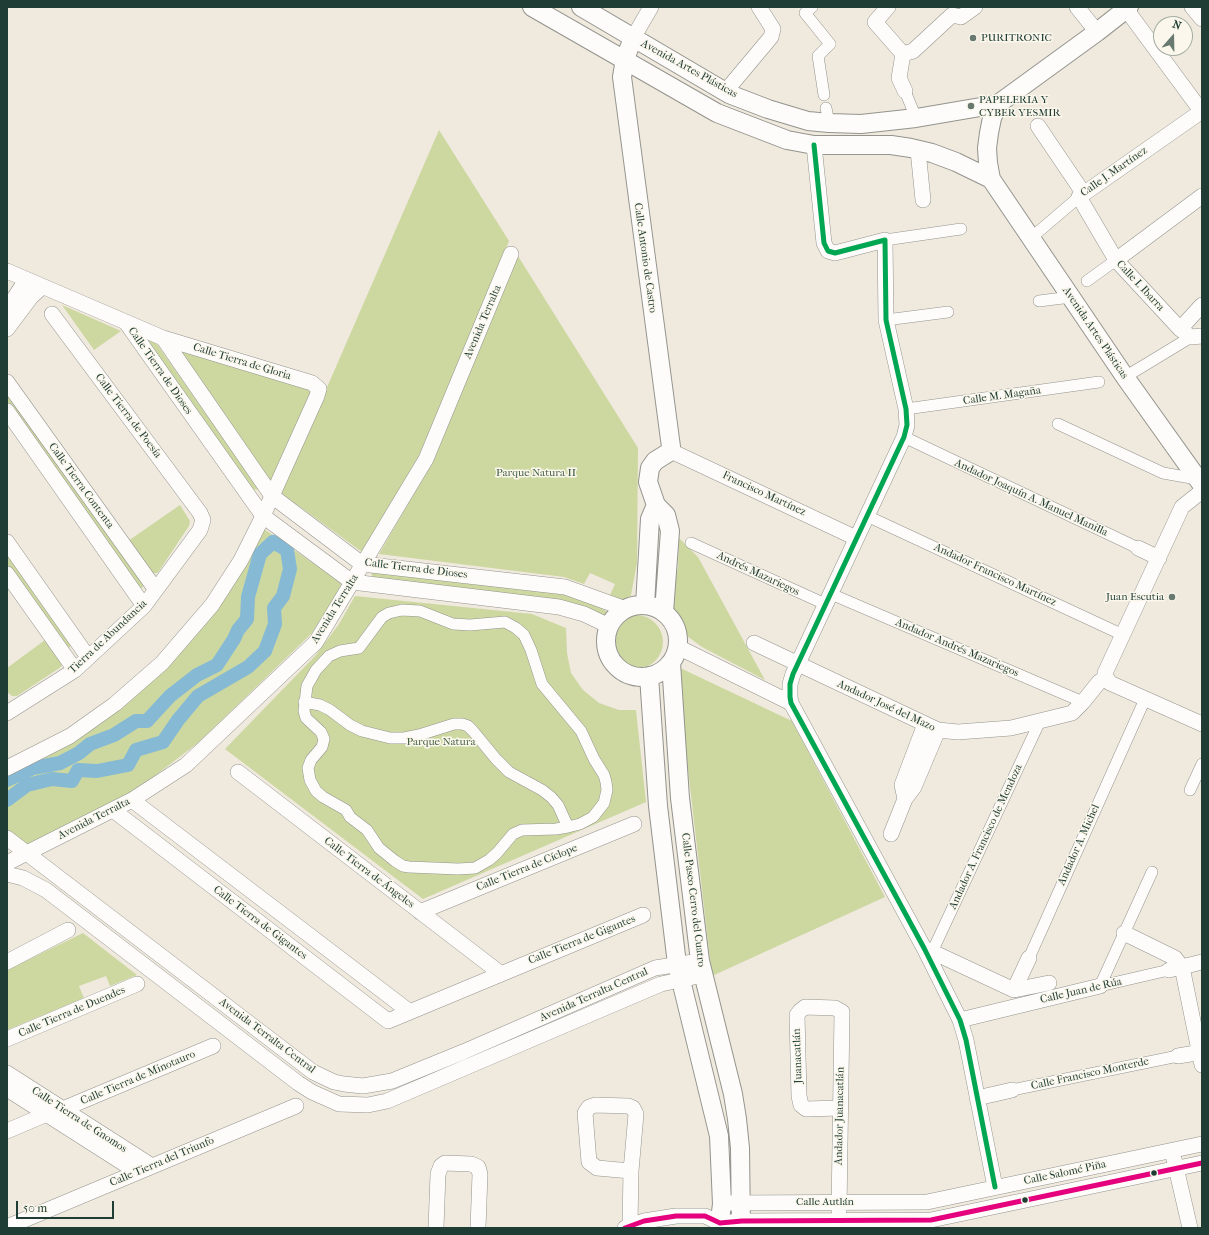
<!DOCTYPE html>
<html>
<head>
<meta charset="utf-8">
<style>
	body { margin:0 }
	#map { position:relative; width:1209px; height:1235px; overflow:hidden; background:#f0e9de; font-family:"IM FELL French Canon",serif }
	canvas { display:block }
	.frame { position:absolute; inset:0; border:8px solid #1f3d34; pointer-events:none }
	.north { position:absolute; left:1153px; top:16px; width:40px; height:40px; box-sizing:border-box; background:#fbf7ec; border:1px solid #a3ada2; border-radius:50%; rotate:20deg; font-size:11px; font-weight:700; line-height:16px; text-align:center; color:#1f3d34 }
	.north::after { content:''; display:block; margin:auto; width:14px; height:18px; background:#687970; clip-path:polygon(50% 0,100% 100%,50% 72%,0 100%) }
	.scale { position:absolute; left:16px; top:1201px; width:98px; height:18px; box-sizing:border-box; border:2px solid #1f3d34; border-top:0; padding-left:5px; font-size:12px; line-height:14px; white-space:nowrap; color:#1f3d34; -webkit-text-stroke:3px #fbf7ec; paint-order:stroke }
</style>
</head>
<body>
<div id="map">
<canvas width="1209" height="1235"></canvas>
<div class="frame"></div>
<div class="north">N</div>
<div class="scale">50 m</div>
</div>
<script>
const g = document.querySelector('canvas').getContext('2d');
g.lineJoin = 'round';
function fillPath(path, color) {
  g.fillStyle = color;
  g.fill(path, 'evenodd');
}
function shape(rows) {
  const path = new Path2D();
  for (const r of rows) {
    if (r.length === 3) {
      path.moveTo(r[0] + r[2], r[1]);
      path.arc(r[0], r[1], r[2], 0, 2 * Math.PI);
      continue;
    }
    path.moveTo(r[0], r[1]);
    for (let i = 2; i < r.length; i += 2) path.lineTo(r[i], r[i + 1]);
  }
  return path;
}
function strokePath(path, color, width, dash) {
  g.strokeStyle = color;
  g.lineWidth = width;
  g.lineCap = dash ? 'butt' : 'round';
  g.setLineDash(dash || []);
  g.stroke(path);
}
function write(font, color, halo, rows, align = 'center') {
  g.font = font + ' "IM FELL French Canon",serif';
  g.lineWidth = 3;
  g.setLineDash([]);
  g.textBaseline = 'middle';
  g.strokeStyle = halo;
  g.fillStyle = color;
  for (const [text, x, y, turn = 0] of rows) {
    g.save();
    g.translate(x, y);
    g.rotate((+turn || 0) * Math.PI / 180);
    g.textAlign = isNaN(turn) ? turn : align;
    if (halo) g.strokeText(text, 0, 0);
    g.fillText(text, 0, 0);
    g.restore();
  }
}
fillPath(shape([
	[439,130,509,241,419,456,362,552,281,493],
	[518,256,638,448,637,563,631,595,627,600,622,600,610,595,615,584,590,573,584,584,564,577,379,554,431,464],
	[62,305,121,331,94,350],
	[150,337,154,340,256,485,258,490,252,489,149,342],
	[177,349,315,390,271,482],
	[7,391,144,584,142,588,139,587,7,401],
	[180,505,190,521,189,526,159,571,157,573,152,573,128,541],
	[264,529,343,584,312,633,199,742,139,788,27,845,7,830,7,777,37,762,86,733,129,702,170,664],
	[679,538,698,557,765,680,702,647,687,636,680,628,674,619,670,609,671,602,678,567],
	[7,553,71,645,70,647,68,648,65,646,7,564],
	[375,571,563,594,598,606,606,611,607,614,605,616,374,578,371,574],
	[355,596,532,614,566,628,567,653,571,673,583,690,599,703,619,710,636,710,646,802,423,899,225,749,316,655,339,624],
	[636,642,27],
	[45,640,60,661,62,664,61,667,17,696,12,696,7,692,7,668],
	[676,666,792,721,885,897,712,976],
	[83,933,137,975,110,986,106,976,79,986,84,998,7,1030,7,970]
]), '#cdd8a1');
strokePath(shape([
	[7,780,33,768,60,763,79,753,90,744,114,735,136,721,147,721,170,696,197,675,217,665,234,639,238,630,247,619,248,597,260,554,273,542,287,550,290,569,283,596,274,608,275,624,265,651,248,667,198,696,178,720,163,742,136,750,128,765,97,771,78,770,72,781,52,779,27,785,7,800]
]), '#85b9d4', 14);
const pedestrian = shape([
	[812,7,805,13,830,44,818,56,824,95],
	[905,91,916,118],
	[826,108,829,123],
	[1031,238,1079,197],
	[885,240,961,229],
	[1087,281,1116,260],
	[1039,301,1071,297],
	[886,320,948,312],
	[1125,377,1191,337],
	[906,409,1099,382],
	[1058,424,1163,473,1197,479],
	[904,437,1138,548],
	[867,516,1123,635],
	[691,543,825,604],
	[831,594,1083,702],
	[402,610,420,611,453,624,470,625,505,622,516,628,524,635,531,650,542,684,581,731,594,759,604,775,606,782,607,790,604,803,593,817,580,824,568,827,556,829,522,830,513,834,497,853,489,860,475,868,458,869,409,867,403,866,395,861,379,848,367,830,350,817,346,810,323,797,316,791,310,780,308,768,311,760,322,747,324,739,321,732,306,718,304,711,307,686,316,670,329,656,340,651,359,648,382,617,389,613,402,610],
	[304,702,320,705,330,710,350,725,362,731,390,738,404,738,419,735,454,724,462,724,468,726,473,731,496,759,509,772,542,790,551,797,558,805,568,827],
	[1190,790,1202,764],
	[932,952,1040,721],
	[1029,958,1145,699],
	[1100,986,1152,872],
	[1100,986,1169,970],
	[1012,1090,1178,1056]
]);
const minor = shape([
	[888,7,875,22,903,54],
	[1077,7,1097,32],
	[1192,7,1202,19],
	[1126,9,1202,112],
	[633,38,651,7],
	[903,54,913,51,952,15,961,17,975,7],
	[903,54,899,78,905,91],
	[725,92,771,37,773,29,759,7],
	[1202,111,1079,197,1116,260,1180,329,1191,337,1202,336],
	[1038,126,1084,194],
	[814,145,824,243,828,251,835,253,885,240,886,320,906,409,907,425,904,437,793,674,790,684,790,697,791,703,924,948,960,1020,966,1040,995,1187],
	[918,150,923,200],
	[1116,260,1202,196],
	[7,271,163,338,312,383,319,389,317,396,263,516,241,560,212,605,162,663,115,704,70,736,7,768],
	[7,309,26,280],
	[127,324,263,516,352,582,559,607,584,614,609,626],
	[7,329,31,297,42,287],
	[1180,329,1202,305],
	[163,338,272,496,362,564,565,587,626,609],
	[7,382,156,590],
	[7,411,144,606],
	[671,451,856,538],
	[7,542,88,657],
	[1138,548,1159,558],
	[7,574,75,670],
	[754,643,938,730,958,732,1011,728,1072,713,1083,702,1099,682,1106,677],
	[678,647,791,703],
	[1106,677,1105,673,1182,507,1202,491],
	[1106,677,1110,683,1202,724],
	[7,713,75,670,144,606,200,530,203,520,200,513,52,314],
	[238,772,500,973],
	[905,799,902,785,925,724],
	[132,800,410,1012],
	[113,810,388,1021,643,915],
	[891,834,905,799,914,787,938,730],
	[7,838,313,1072,334,1082,344,1084,363,1086,392,1081,463,1052,655,968,700,961],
	[7,863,132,800,186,765,316,642,426,459,511,254],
	[7,874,23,878,46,890,298,1083,312,1092,339,1104,368,1105,387,1101,661,984,703,975],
	[420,912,634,824],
	[1124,933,1175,958,1182,967,1202,1065],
	[924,948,1014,990,1049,983],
	[7,962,68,930],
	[1169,970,1202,962],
	[1014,990,1029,958],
	[960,1020,1100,986],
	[7,1039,137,984],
	[1178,1056,1202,1052],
	[7,1073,152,1166],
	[7,1089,137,1172],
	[977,1098,1012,1090],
	[63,1109,213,1046],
	[7,1131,47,1114],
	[1174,1159,1190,1228],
	[730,1203,927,1202,1202,1144],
	[839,1211,842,1012,835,1008,805,1007,800,1011,797,1015,799,1096,801,1105,806,1109,840,1108],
	[630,1225,631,1171,636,1114,633,1108,628,1106,595,1105,589,1107,585,1113,589,1162,597,1168,631,1171],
	[7,1227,296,1106],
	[436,1228,438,1174,441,1166,445,1163,471,1164,478,1167,480,1174,478,1228],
	[625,1228,644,1221,676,1216,705,1216,720,1223,742,1221,931,1220,1202,1163]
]);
const tertiary = shape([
	[532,7,717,113,787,140,814,145,891,145,911,148,932,153,956,162,991,179],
	[581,7,729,94,768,109,808,121,829,123,861,124,916,118,998,104,1097,32,1129,7],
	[633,38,625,59,622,77,671,447,671,451,655,461,650,468,648,482,656,505,666,515,670,531,664,612],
	[998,104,992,118,989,133,987,148,988,163,991,179,1125,377,1202,485],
	[645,605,650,519,656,505],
	[642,641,36],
	[671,663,680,798,700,961,733,1094,737,1119,740,1148,741,1228],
	[649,676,658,806,677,964,719,1136,722,1204,719,1228]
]);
strokePath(pedestrian, '#93948d', 12);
strokePath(minor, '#93948d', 16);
strokePath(tertiary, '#93948d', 20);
strokePath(pedestrian, '#fdfcfa', 11);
strokePath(minor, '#fdfcfa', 15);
strokePath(tertiary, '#fdfcfa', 18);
strokePath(shape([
	[625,1228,644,1221,676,1216,705,1216,720,1223,742,1221,931,1220,1202,1163]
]), '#e5007d', 5);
strokePath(shape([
	[814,145,824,243,828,251,835,253,885,240,886,320,906,409,907,425,904,437,793,674,790,684,790,697,791,703,924,948,960,1020,966,1040,995,1187]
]), '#00a651', 5);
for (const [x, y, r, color] of [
	[973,38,4,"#687970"],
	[971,106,4,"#687970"],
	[1172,597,4,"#687970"],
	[1154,1173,3.5,"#1f3d34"],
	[1025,1200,3.5,"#1f3d34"]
]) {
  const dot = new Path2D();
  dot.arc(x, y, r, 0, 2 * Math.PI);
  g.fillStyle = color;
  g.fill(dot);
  strokePath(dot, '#fbf7ec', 1.5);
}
write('11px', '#1f3d34', '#fbf7ec', [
	["PURITRONIC",981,38],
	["PAPELERIA Y",979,100],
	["CYBER YESMIR",979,113],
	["Juan Escutia",1164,597,"right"]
], 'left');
write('11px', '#1f3d34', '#fbf7ec', [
	["Avenida Artes Plásticas",689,69,29],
	["Calle J. Martínez",1114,172,-35],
	["Calle Antonio de Castro",645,258,82],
	["Calle I. Ibarra",1140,286,47],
	["Avenida Terralta",483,322,-67],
	["Avenida Artes Plásticas",1095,333,56],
	["Calle Tierra de Gloria",242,362,17],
	["Calle Tierra de Dioses",160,371,55],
	["Calle M. Magaña",1002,396,-8],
	["Calle Tierra de Poesía",128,416,53],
	["Calle Tierra Contenta",81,486,54],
	["Francisco Martínez",764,494,25],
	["Andador Joaquín A. Manuel Manilla",1031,498,25],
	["Calle Tierra de Dioses",416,569,7],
	["Andrés Mazariegos",758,574,25],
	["Andador Francisco Martínez",995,575,25],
	["Avenida Terralta",335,609,-58],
	["Tierra de Abundancia",108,637,-43],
	["Andador Andrés Mazariegos",957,648,23],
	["Andador José del Mazo",886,706,25],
	["Avenida Terralta",94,819,-27],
	["Andador A. Francisco de Mendoza",986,837,-65],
	["Andador A. Michel",1079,845,-66],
	["Calle Tierra de Cíclope",527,868,-22],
	["Calle Tierra de Ángeles",369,873,37],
	["Calle Paseo Cerro del Cuatro",693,900,83],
	["Calle Tierra de Gigantes",260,923,37],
	["Calle Tierra de Gigantes",582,940,-22],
	["Calle Juan de Rúa",1081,991,-13],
	["Avenida Terralta Central",594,995,-24],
	["Calle Tierra de Duendes",72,1012,-23],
	["Avenida Terralta Central",267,1036,37],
	["Juanacatlán",798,1056,-92],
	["Calle Francisco Monterde",1090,1074,-12],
	["Calle Tierra de Minotauro",138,1078,-23],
	["Andador Juanacatlán",840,1116,-89],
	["Calle Tierra de Gnomos",79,1120,33],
	["Calle Tierra del Triunfo",162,1162,-23],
	["Calle Salomé Piña",1065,1173,-12],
	["Calle Autlán",825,1202]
]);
write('11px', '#436043', '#fbf7ec', [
	["Parque Natura II",536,473],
	["Parque Natura",441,742]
]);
</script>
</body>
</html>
